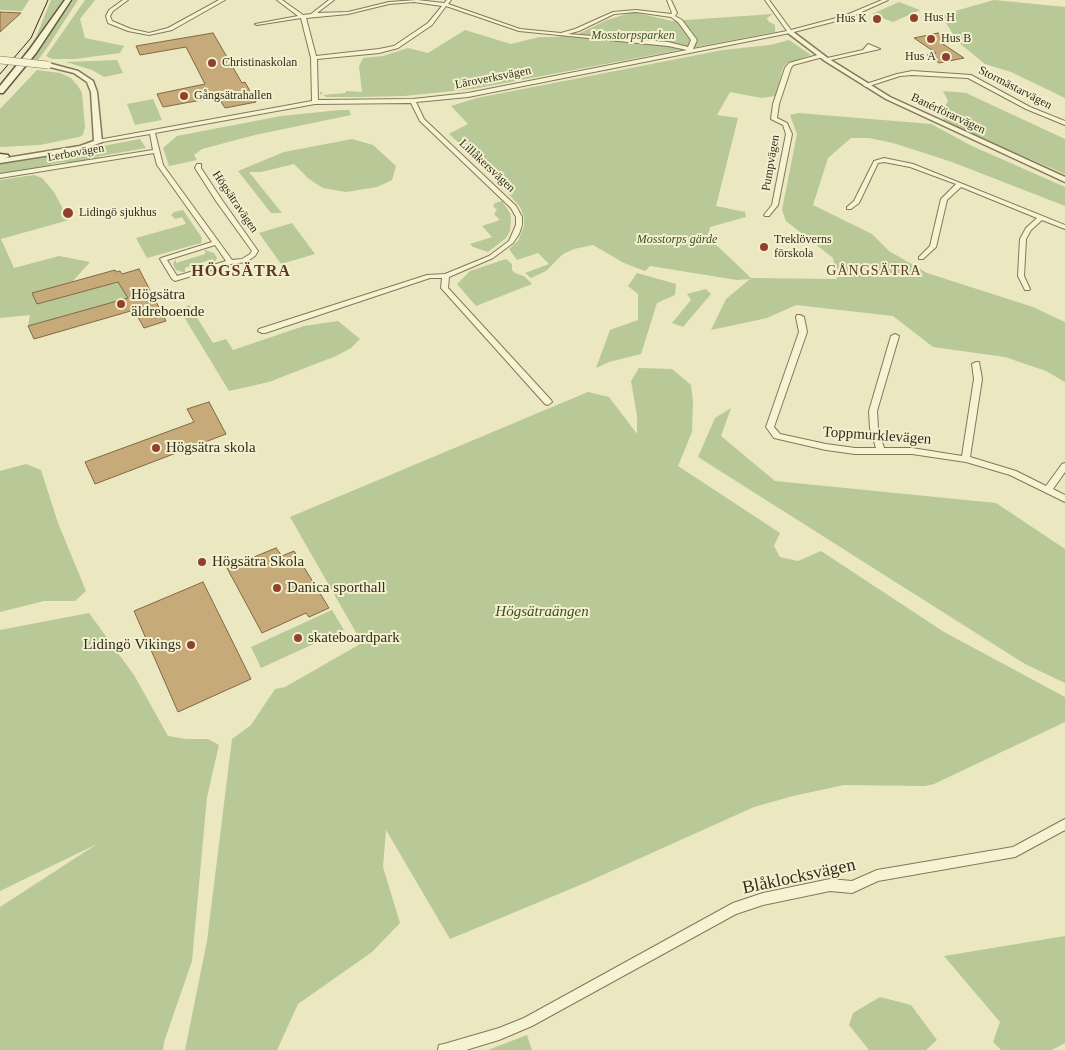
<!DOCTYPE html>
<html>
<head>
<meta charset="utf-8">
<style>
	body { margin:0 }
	canvas { display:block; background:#ebe7c1 }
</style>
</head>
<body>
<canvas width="1065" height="1050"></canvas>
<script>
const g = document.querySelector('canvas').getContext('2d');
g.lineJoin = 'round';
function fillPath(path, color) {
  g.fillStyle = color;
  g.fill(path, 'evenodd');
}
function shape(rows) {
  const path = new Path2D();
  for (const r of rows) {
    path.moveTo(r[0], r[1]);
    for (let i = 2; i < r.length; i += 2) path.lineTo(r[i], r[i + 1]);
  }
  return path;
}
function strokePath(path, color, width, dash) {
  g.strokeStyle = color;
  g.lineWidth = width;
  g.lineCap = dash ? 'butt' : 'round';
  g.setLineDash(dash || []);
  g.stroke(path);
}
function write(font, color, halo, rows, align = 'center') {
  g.font = font + ' "Times New Roman",serif';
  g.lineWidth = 4;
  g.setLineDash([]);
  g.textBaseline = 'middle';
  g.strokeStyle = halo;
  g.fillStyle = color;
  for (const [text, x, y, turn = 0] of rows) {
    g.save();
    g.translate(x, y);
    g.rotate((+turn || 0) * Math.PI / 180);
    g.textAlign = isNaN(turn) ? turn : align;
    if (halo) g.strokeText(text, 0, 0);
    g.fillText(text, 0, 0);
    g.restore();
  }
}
fillPath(shape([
	[0,0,29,0,22,11,0,10],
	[51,0,63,0,39,37,24,57,22,57,36,37],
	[73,0,78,0,47,48,38,60,32,59],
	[85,0,95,0,80,19,85,38,124,46,120,53,75,59,52,59,46,56],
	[994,0,1065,7,1065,98,1011,72,985,64,958,42,941,15],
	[899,2,920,10,893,22,872,14],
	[633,12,672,21,773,14,767,18,768,21,775,25,775,32,473,89,404,96,358,97,327,97,320,94,320,92,322,92,322,95,346,93,346,91,362,92,359,66,363,58,383,56,408,48,428,53,465,30,511,44,539,37,555,37,578,34,607,20],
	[789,40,811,55,787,63,783,68,775,96,762,98,730,92,717,115,738,118,716,206,745,212,746,217,710,227,708,237,751,278,837,279,833,258,786,221,782,210,797,134,790,115,798,113,931,124,972,146,1065,187,1065,206,952,162,893,143,869,138,851,138,828,158,813,205,872,234,889,251,927,273,1033,307,1065,322,1065,382,1046,371,1005,357,933,347,893,316,796,305,767,318,711,330,726,299,750,279,737,280,650,266,645,271,624,263,593,245,574,249,563,254,546,271,531,278,525,273,549,264,538,253,517,260,509,249,518,241,524,226,524,217,520,207,486,168,449,134,468,124,451,106,477,98,723,50,770,45],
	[117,60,123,73,104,77,92,70,66,62],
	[37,70,60,73,71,78,78,86,82,93,85,127,83,135,79,137,40,145,0,147,0,109],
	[943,91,966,93,1065,139,1065,174,945,122,941,113,948,101],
	[153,99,162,120,135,125,127,104],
	[340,110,349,110,351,115,255,135,202,149,194,155,197,160,169,166,163,148,177,136,281,116],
	[140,139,146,148,101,156,72,164,65,162,52,164,51,167,0,174,0,162,33,159],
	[352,139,373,145,396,166,392,180,377,187,346,192,323,188,309,179,294,164,261,172,249,172,282,213,271,213,238,171,284,152],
	[34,175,42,178,54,192,69,220,1,239,14,268,59,256,90,262,73,281,33,293,37,304,119,282,131,297,28,326,30,315,0,318,0,180],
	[502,201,510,213,511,219,510,231,506,238,488,252,473,247,470,244,492,237,482,226,500,220,494,214,497,210,493,206,495,203],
	[183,210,202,238,201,243,147,258,136,238,186,224,182,217,175,219,171,215,174,212],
	[292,223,315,254,281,264,259,233],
	[205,250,214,253,217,258,215,262,214,263,213,259,185,268,185,272,182,272,176,270,173,264,176,259,176,263,205,254],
	[506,259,512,264,512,270,515,273,524,276,532,284,476,306,457,284,470,271],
	[637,273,676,284,675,295,657,303,641,354,609,362,596,368,610,330,638,320,638,294,628,286],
	[706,289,711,294,683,327,672,323,691,300,687,294],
	[189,305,213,343,226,339,233,350,304,326,338,321,360,339,351,348,336,356,269,382,229,391,181,312,181,310],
	[639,368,672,369,691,385,693,401,692,432,678,466,780,533,774,546,780,557,798,561,821,551,944,632,1065,697,1065,722,934,784,925,786,844,785,793,796,754,807,585,883,450,939,386,830,383,867,400,923,372,952,298,1004,277,1050,185,1050,207,941,232,739,251,725,275,689,285,687,362,643,290,517,588,392,609,397,637,434,637,416,631,381],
	[731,408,721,436,775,481,996,503,1065,549,1065,683,1025,664,698,457,715,418],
	[26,464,41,470,58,523,86,591,75,601,44,601,0,612,0,471],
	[332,610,344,630,261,668,251,647],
	[89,613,134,675,168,736,186,739,208,739,219,745,207,797,192,961,164,1042,163,1050,0,1050,0,907,97,844,0,891,0,630],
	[1065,936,1065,1043,1052,1050,1001,1050,993,1042,1000,1022,944,956],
	[880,997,911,1005,937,1040,926,1050,869,1050,849,1025,853,1013],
	[527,1035,532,1050,488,1050]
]), '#b8c896');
const building = shape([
	[0,12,21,13,0,32,0,12],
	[213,33,242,83,245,82,256,102,225,108,218,97,163,107,157,94,205,84,186,47,140,55,136,46,213,33],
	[938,33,949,41,940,42,964,58,939,63,927,55,936,53,914,38,938,33],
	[139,269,166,321,144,328,134,310,34,339,28,326,128,298,118,282,37,304,32,293,115,270,116,272,120,271,122,274,139,269],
	[209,402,226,434,95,484,85,462,194,422,187,409,209,402],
	[276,548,282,556,294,551,329,608,309,617,306,613,262,633,227,568,276,548],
	[203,582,251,679,178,712,134,611,203,582]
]);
fillPath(building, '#c7aa79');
strokePath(building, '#816841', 1);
const minor = shape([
	[123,0,128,0,113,11,110,16,112,21,131,29,149,33,168,28,219,0,225,0,172,30,149,35,128,31,108,23,106,16,109,10,123,0],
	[277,0,282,0,303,15,311,14,329,0,334,0,317,13,348,12,389,2,417,0,444,3,447,0,451,0,448,4,520,29,561,33,575,29,613,12,636,10,671,14,672,13,667,0,671,0,677,13,675,16,682,20,697,40,693,49,787,31,765,0,769,0,791,30,844,16,882,0,888,0,848,18,790,33,468,97,416,102,424,119,516,206,522,217,522,225,519,234,513,243,493,258,449,277,448,288,551,400,552,402,548,405,545,404,442,289,441,288,442,278,430,278,265,333,262,333,258,331,259,329,427,275,445,274,489,256,509,241,516,225,516,217,511,208,420,121,411,103,315,104,155,133,163,165,232,260,242,259,250,254,252,251,216,201,195,168,197,164,201,164,201,168,222,200,258,251,255,256,246,262,231,264,175,281,172,279,160,259,161,258,212,242,157,165,154,153,0,178,0,174,153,150,150,134,96,143,96,141,98,140,312,101,311,58,301,18,257,25,255,24,298,16,277,0],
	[414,2,442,6,428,23,394,46,379,49,316,56,306,18,348,14,389,4,414,2],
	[446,6,519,31,668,46,687,50,468,93,413,99,318,100,317,59,379,53,398,48,432,25,446,6],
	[636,12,671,17,678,22,691,40,688,47,668,42,568,34,579,31,614,14,636,12],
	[215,245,226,261,177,276,167,260,215,245],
	[868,44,880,49,826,61,823,59,863,50,868,44],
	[821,54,824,56,823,57,793,65,791,68,779,104,777,118,787,123,792,134,778,205,769,216,765,216,764,215,772,205,786,134,783,125,771,119,773,104,785,68,789,63,821,54],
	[912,71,971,75,1030,107,1065,121,1065,125,1026,109,968,78,912,75,900,76,866,87,863,85,897,74,912,71],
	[884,158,913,164,1065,225,1065,229,1042,220,1031,230,1026,239,1024,276,1030,289,1029,290,1025,290,1018,276,1020,239,1026,228,1037,218,961,187,947,200,936,247,923,259,919,259,919,257,930,246,941,199,956,184,910,167,884,162,878,163,859,203,851,209,847,209,847,207,854,201,874,161,884,158],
	[797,315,800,315,804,317,807,332,774,427,780,434,826,444,855,448,876,448,870,428,869,411,891,336,895,334,899,336,877,411,878,428,884,448,912,448,962,456,974,379,972,364,976,362,979,362,982,379,970,457,1016,471,1046,486,1062,464,1065,463,1065,472,1053,489,1065,495,1065,502,1010,475,966,462,912,454,855,454,826,450,774,438,766,427,799,332,796,317,797,315],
	[1065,819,1065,830,1015,857,878,881,852,893,830,891,763,905,736,914,532,1026,499,1040,466,1050,438,1050,439,1045,444,1044,499,1028,524,1018,733,903,763,893,830,879,852,881,877,870,1013,847,1065,819]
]);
const tertiary = shape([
	[788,31,792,31,829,59,890,97,1065,177,1065,182,886,99,825,61,788,33,788,31],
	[48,63,78,71,93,81,97,92,102,142,82,150,0,163,0,159,80,146,94,141,91,92,87,82,74,73,46,66,46,64,48,63]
]);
const secondary = shape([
	[65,0,71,0,36,53,3,93,0,93,0,86,30,49,65,0],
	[0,154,8,155,9,157,0,160,0,154]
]);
strokePath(minor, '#83785a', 2);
strokePath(tertiary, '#83785a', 3);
strokePath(secondary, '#65593d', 3);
fillPath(minor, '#f6f3d3');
fillPath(tertiary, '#f6f3d3');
fillPath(secondary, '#f6f3d3');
strokePath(shape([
	[0,74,31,38,48,0]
]), '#342d1d', 1);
const tertiaryBridge = shape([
	[0,60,48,65]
]);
strokePath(tertiaryBridge, '#83785a', 8, []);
strokePath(tertiaryBridge, '#f6f3d3', 7);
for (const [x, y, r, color] of [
	[914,18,5,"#8f412d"],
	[877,19,5,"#8f412d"],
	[931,39,5,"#8f412d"],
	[946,57,5,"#8f412d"],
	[212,63,5,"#8f412d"],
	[184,96,5,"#8f412d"],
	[68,213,6,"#8f412d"],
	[764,247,5,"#8f412d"],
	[121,304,5,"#8f412d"],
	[156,448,5,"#8f412d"],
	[202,562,5,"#8f412d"],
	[277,588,5,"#8f412d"],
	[298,638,5,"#8f412d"],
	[191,645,5,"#8f412d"]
]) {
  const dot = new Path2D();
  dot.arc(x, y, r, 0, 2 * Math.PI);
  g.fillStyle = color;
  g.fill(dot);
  strokePath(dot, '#f3f0d0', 2);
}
write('12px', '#342d1d', '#f3f0d0', [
	["Hus H",924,18],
	["Hus K",867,19,"right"],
	["Hus B",941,39],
	["Hus A",936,57,"right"],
	["Christinaskolan",222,63],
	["Gångsätrahallen",194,96],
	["Lidingö sjukhus",79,213],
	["Treklöverns",774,240],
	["förskola",774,254]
], 'left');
write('italic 12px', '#3c4f25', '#f3f0d0', [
	["Mosstorpsparken",633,36],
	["Mosstorps gärde",677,240]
]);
write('12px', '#342d1d', '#f3f0d0', [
	["Läroverksvägen",493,78,-11],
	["Stormästarvägen",1015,88,27],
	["Banérförarvägen",948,114,25],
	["Lerbovägen",76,153,-10],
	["Pumpvägen",771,163,-80],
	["Lillåkersvägen",487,166,43],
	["Högsätravägen",235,202,56]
]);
g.letterSpacing = '1px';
write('14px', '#5e391f', '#f3f0d0', [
	["GÅNGSÄTRA",874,271]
]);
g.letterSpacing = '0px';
write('15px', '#342d1d', '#f3f0d0', [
	["Högsätra",131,295],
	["äldreboende",131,312],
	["Högsätra skola",166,448],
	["Högsätra Skola",212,562],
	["Danica sporthall",287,588],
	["skateboardpark",308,638],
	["Lidingö Vikings",181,645,"right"]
], 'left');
write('15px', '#342d1d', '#f3f0d0', [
	["Toppmurklevägen",877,436,4]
]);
write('italic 15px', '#3c4f25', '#f3f0d0', [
	["Högsätraängen",542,612]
]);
g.letterSpacing = '1px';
write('bold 16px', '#5e391f', '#f3f0d0', [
	["HÖGSÄTRA",241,272]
]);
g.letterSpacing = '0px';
write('18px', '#342d1d', '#f3f0d0', [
	["Blåklocksvägen",799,877,-12]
]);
</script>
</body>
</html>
